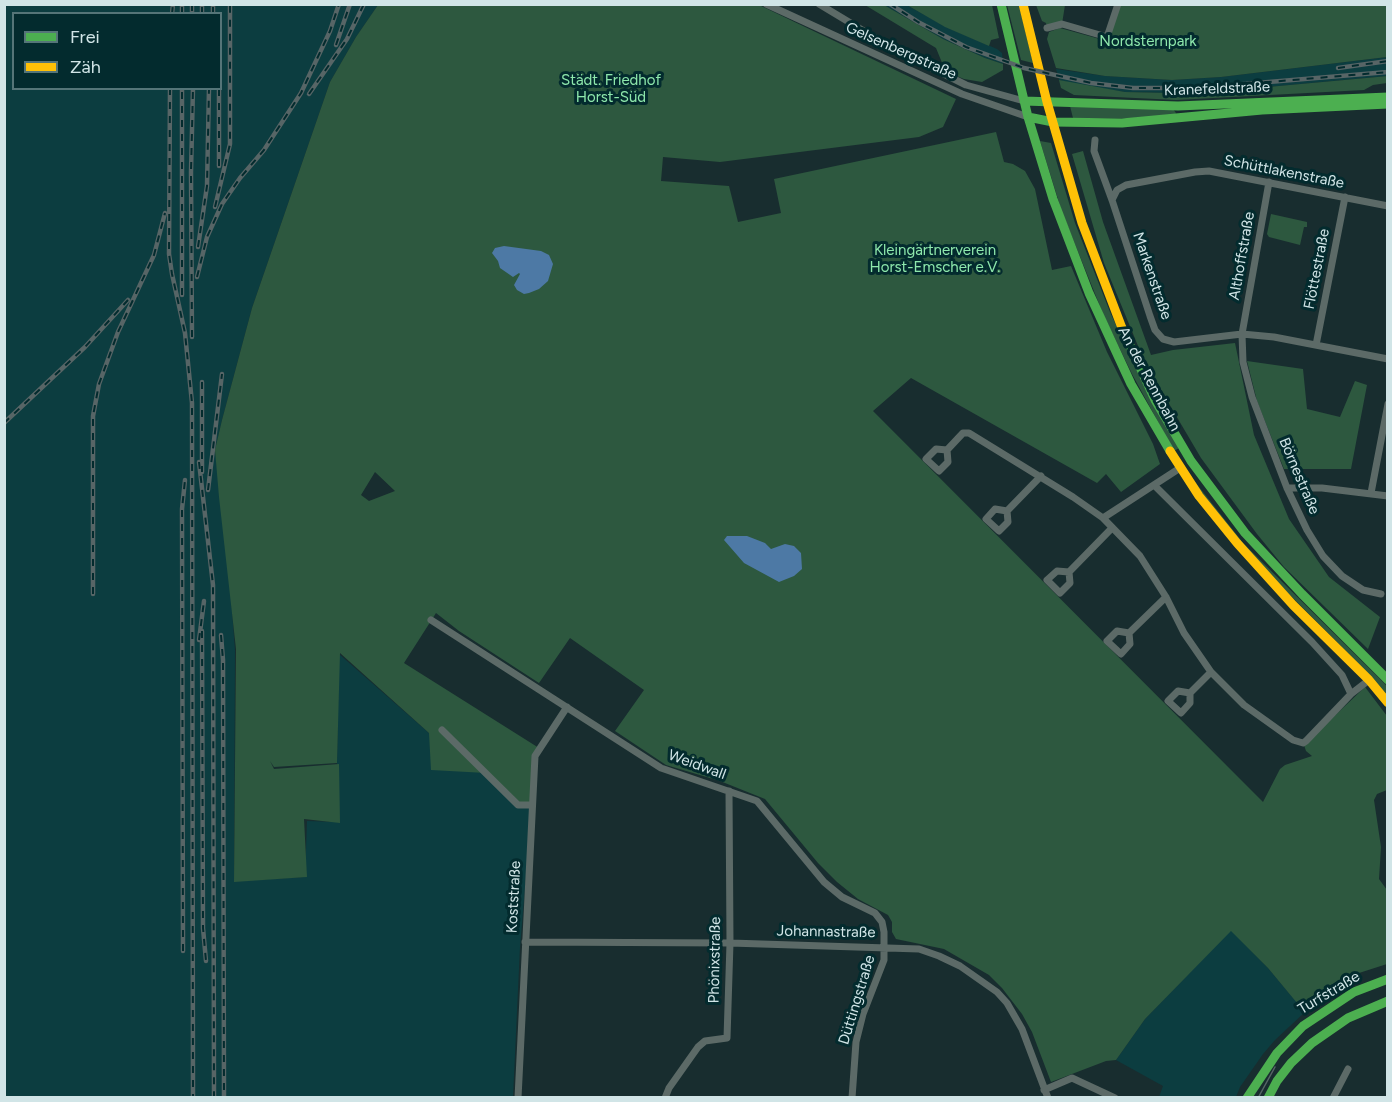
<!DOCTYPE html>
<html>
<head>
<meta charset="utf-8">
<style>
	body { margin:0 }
	#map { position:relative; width:1392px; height:1102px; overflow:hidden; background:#182d2f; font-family:Figtree,sans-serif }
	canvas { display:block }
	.frame { position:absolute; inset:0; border:6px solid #d1e5e7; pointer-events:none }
	.legend { position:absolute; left:12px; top:12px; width:210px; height:78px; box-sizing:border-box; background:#032b2e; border:2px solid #557578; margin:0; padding:8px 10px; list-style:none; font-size:18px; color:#d1e5e7 }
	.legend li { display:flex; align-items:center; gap:12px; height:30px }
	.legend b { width:30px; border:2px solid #557578 }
</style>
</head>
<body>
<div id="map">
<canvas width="1392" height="1102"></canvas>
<div class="frame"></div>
<ul class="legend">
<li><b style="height:8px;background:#4caf50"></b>Frei</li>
<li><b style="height:8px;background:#ffc107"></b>Zäh</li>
</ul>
</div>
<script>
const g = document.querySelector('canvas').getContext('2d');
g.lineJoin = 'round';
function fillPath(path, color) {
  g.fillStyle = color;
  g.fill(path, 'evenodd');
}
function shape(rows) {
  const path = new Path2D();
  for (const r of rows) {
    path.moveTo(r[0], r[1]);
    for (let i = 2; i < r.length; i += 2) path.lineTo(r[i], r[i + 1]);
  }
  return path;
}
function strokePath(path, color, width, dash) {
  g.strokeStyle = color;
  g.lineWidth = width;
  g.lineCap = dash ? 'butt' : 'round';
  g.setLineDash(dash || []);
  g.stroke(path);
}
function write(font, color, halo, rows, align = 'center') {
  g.font = font + ' Figtree,sans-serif';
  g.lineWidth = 6;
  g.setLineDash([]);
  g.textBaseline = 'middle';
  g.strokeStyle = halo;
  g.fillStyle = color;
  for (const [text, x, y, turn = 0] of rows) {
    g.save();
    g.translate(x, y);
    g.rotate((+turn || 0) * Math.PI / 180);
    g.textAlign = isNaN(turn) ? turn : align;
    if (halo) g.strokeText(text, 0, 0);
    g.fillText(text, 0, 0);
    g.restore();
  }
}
fillPath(shape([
	[5,5,378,5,356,37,330,82,252,308,222,420,215,450,227,545,235,650,234,881,305,877,307,821,339,822,337,762,339,654,429,733,532,805,520,947,513,1097,5,1098],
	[14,14,220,14,220,88,14,88],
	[884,5,907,5,946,27,997,49,1002,53,1003,64,985,58,943,39],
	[1388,57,1387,76,1235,90,1171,93,1125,92,1078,85,1059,80,1056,69,1105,76,1172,80,1221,77],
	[1231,930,1268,968,1305,1012,1275,1040,1263,1054,1240,1087,1236,1097,1159,1097,1163,1086,1116,1060,1145,1019]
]), '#0c3d40');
fillPath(shape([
	[378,5,759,5,956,99,943,127,919,137,720,162,663,157,661,181,729,186,738,222,781,213,774,179,996,132,1004,162,1013,164,1025,171,1035,189,1052,270,1071,266,1107,352,1153,444,1160,464,1121,492,1106,474,1097,483,911,378,873,411,1263,802,1280,769,1285,765,1312,756,1306,751,1304,745,1365,687,1387,716,1387,790,1377,794,1374,800,1381,847,1379,879,1387,890,1387,964,1359,973,1302,1009,1268,968,1231,931,1145,1019,1116,1060,1106,1061,1051,1082,1032,1032,1022,1014,1002,988,989,975,944,949,896,939,892,932,892,922,888,915,858,899,837,882,818,863,765,799,720,781,666,765,615,731,644,690,570,638,539,683,459,631,436,613,404,663,539,748,532,805,518,805,486,773,431,770,429,733,340,653,337,763,274,767,270,761,274,769,339,764,340,823,304,819,307,877,234,882,236,649,219,497,215,450,222,420,252,308,330,82,356,37],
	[375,472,395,491,369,501,361,495],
	[865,5,884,5,943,39,985,58,1003,64,1003,70,982,82,964,79,954,75,945,70,936,48],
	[907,5,992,5,999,38,991,40,989,46,945,27],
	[1007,5,1019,5,1033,63,1021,60],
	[1036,5,1065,5,1062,24,1047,28,1046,23,1042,21],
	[1118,5,1387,5,1387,57,1221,77,1172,80,1105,76,1056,68,1047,39,1049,32,1060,28,1107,41],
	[1388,76,1387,83,1373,85,1364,90,1176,100,1074,95,1061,88,1059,80,1125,92,1171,93,1235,90],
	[1070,106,1173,109,1176,113,1175,115,1135,118,1073,118],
	[1040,141,1051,143,1075,223,1110,312,1137,371,1179,448,1174,451,1132,374,1104,316,1062,212],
	[1083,151,1103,222,1151,355,1173,350,1235,343,1254,435,1289,519,1329,577,1380,617,1368,649,1284,567,1257,534,1201,458,1145,363,1104,263,1072,154],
	[1271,214,1307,222,1307,227,1304,227,1300,245,1269,237,1267,234],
	[1247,361,1303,369,1307,409,1340,417,1355,381,1367,385,1351,469,1284,469,1257,401],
	[1188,473,1244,544,1387,686,1387,696,1350,655,1257,562,1205,497]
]), '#2d583f');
fillPath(shape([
	[504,246,541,251,549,255,553,264,548,281,539,289,529,293,524,294,517,290,514,285,520,274,519,273,513,277,500,268,498,261,492,253,495,248],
	[727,536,747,536,765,543,771,549,785,544,794,546,801,553,802,569,794,576,779,582,744,563,724,540]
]), '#4d79a5');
strokePath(shape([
	[766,4,962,94,1028,117],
	[819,4,892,48,966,85,1024,101],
	[1047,28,1062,24,1107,37,1118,4],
	[1095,140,1094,151,1112,200,1150,316,1155,330,1163,339,1174,342,1242,334,1274,337,1388,359],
	[1269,182,1242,334,1243,362,1252,397,1287,488,1307,530,1323,556,1342,576,1363,590,1381,594],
	[1112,200,1117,190,1126,185,1195,172,1209,171,1388,206],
	[1316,345,1345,197],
	[947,450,948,462,939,471,926,459,936,449,947,450,963,433,969,433,1073,497,1103,518,1140,556,1166,597,1184,633,1211,672,1244,705,1293,740,1303,743,1306,741,1351,694,1369,680],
	[1154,485,1312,642,1342,675,1351,694],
	[1287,488,1322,488,1388,496],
	[1371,493,1388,404],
	[1007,511,1008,522,999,531,986,519,995,509,1007,511,1041,476],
	[1103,518,1180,468],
	[1069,572,1070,583,1060,593,1047,580,1057,571,1069,572,1112,528],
	[431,620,661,768,757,801,824,882,842,897,875,913,882,922,884,932,884,960,863,1014,856,1042,852,1098],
	[1129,633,1130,644,1121,654,1107,641,1117,631,1129,633,1166,597],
	[1190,693,1190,703,1181,713,1168,701,1178,691,1190,693,1211,672],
	[442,730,518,805,532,805],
	[525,942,730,943,919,949,939,956,960,966,997,992,1007,1003,1022,1029,1048,1098],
	[1044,1090,1072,1078,1115,1098],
	[518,1098,535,756,567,707],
	[665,1098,669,1088,698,1047,705,1041,727,1038,730,943,729,791],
	[1333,1098,1348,1069]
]), '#5c6a67', 7);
strokePath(shape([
	[1001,4,1028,117,1053,199,1089,293,1131,384,1170,451],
	[1024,101,1178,106,1388,97],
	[1028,117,1053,122,1122,123,1262,110,1388,104],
	[1122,328,1155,400,1191,461,1245,533,1302,594,1388,680],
	[1247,1098,1277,1053,1303,1026,1354,992,1388,979],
	[1268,1098,1277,1081,1291,1063,1312,1043,1348,1018,1388,1001]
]), '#4caf50', 9);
strokePath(shape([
	[1023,4,1047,102,1082,223,1122,328],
	[1170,451,1199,496,1237,543,1293,605,1369,680,1388,703]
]), '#ffc107', 9);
strokePath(shape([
	[1258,1098,1275,1067]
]), '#576566', 1.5);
const rail = shape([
	[192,4,192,14],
	[890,4,918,22,966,47,1024,68,1091,83,1133,88,1197,88,1388,72],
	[172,14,173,4],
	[182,14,182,4],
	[202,14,202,4],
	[213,14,213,4],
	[336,45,350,4],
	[1338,68,1388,61],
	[170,88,169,254,172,274,185,333,192,403,193,1098],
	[309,94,347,39,364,4],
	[219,166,219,88],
	[215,207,230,144,230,4],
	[198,247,207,186,209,88],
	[197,277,207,237,222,204,240,178,264,150,301,93,330,31,339,4],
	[182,295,182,88],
	[192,337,191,172,193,88],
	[202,382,202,472],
	[4,423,85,347,128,300],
	[199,462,213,585,214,1098],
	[208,490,222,374],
	[93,594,93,416,99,384,118,332,154,255,165,213],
	[202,631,203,928,206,961],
	[221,635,223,660,224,1098],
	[199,640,204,601],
	[183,951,182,509,185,480]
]);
strokePath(rail, '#576566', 4.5);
strokePath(rail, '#032b2e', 2, [7]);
write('15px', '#8ee8ac', '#032b2e', [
	["Nordsternpark",1148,42],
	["Städt. Friedhof",611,81],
	["Horst-Süd",611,98],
	["Kleingärtnerverein",935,251],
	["Horst-Emscher e.V.",935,268]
]);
write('15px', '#d1e5e7', '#032b2e', [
	["Gelsenbergstraße",901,51,24],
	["Kranefeldstraße",1217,89,-2],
	["Schüttlakenstraße",1284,172,11],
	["Althoffstraße",1242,256,-80],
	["Flöttestraße",1317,269,-79],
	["Markenstraße",1152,276,71],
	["An der Rennbahn",1149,379,62],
	["Börnestraße",1299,476,67],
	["Weidwall",697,765,20],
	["Koststraße",514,897,-87],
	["Johannastraße",826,932,1],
	["Phönixstraße",715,960,-89],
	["Turfstraße",1329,993,-31],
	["Düttingstraße",857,1000,-73]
]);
</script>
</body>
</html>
